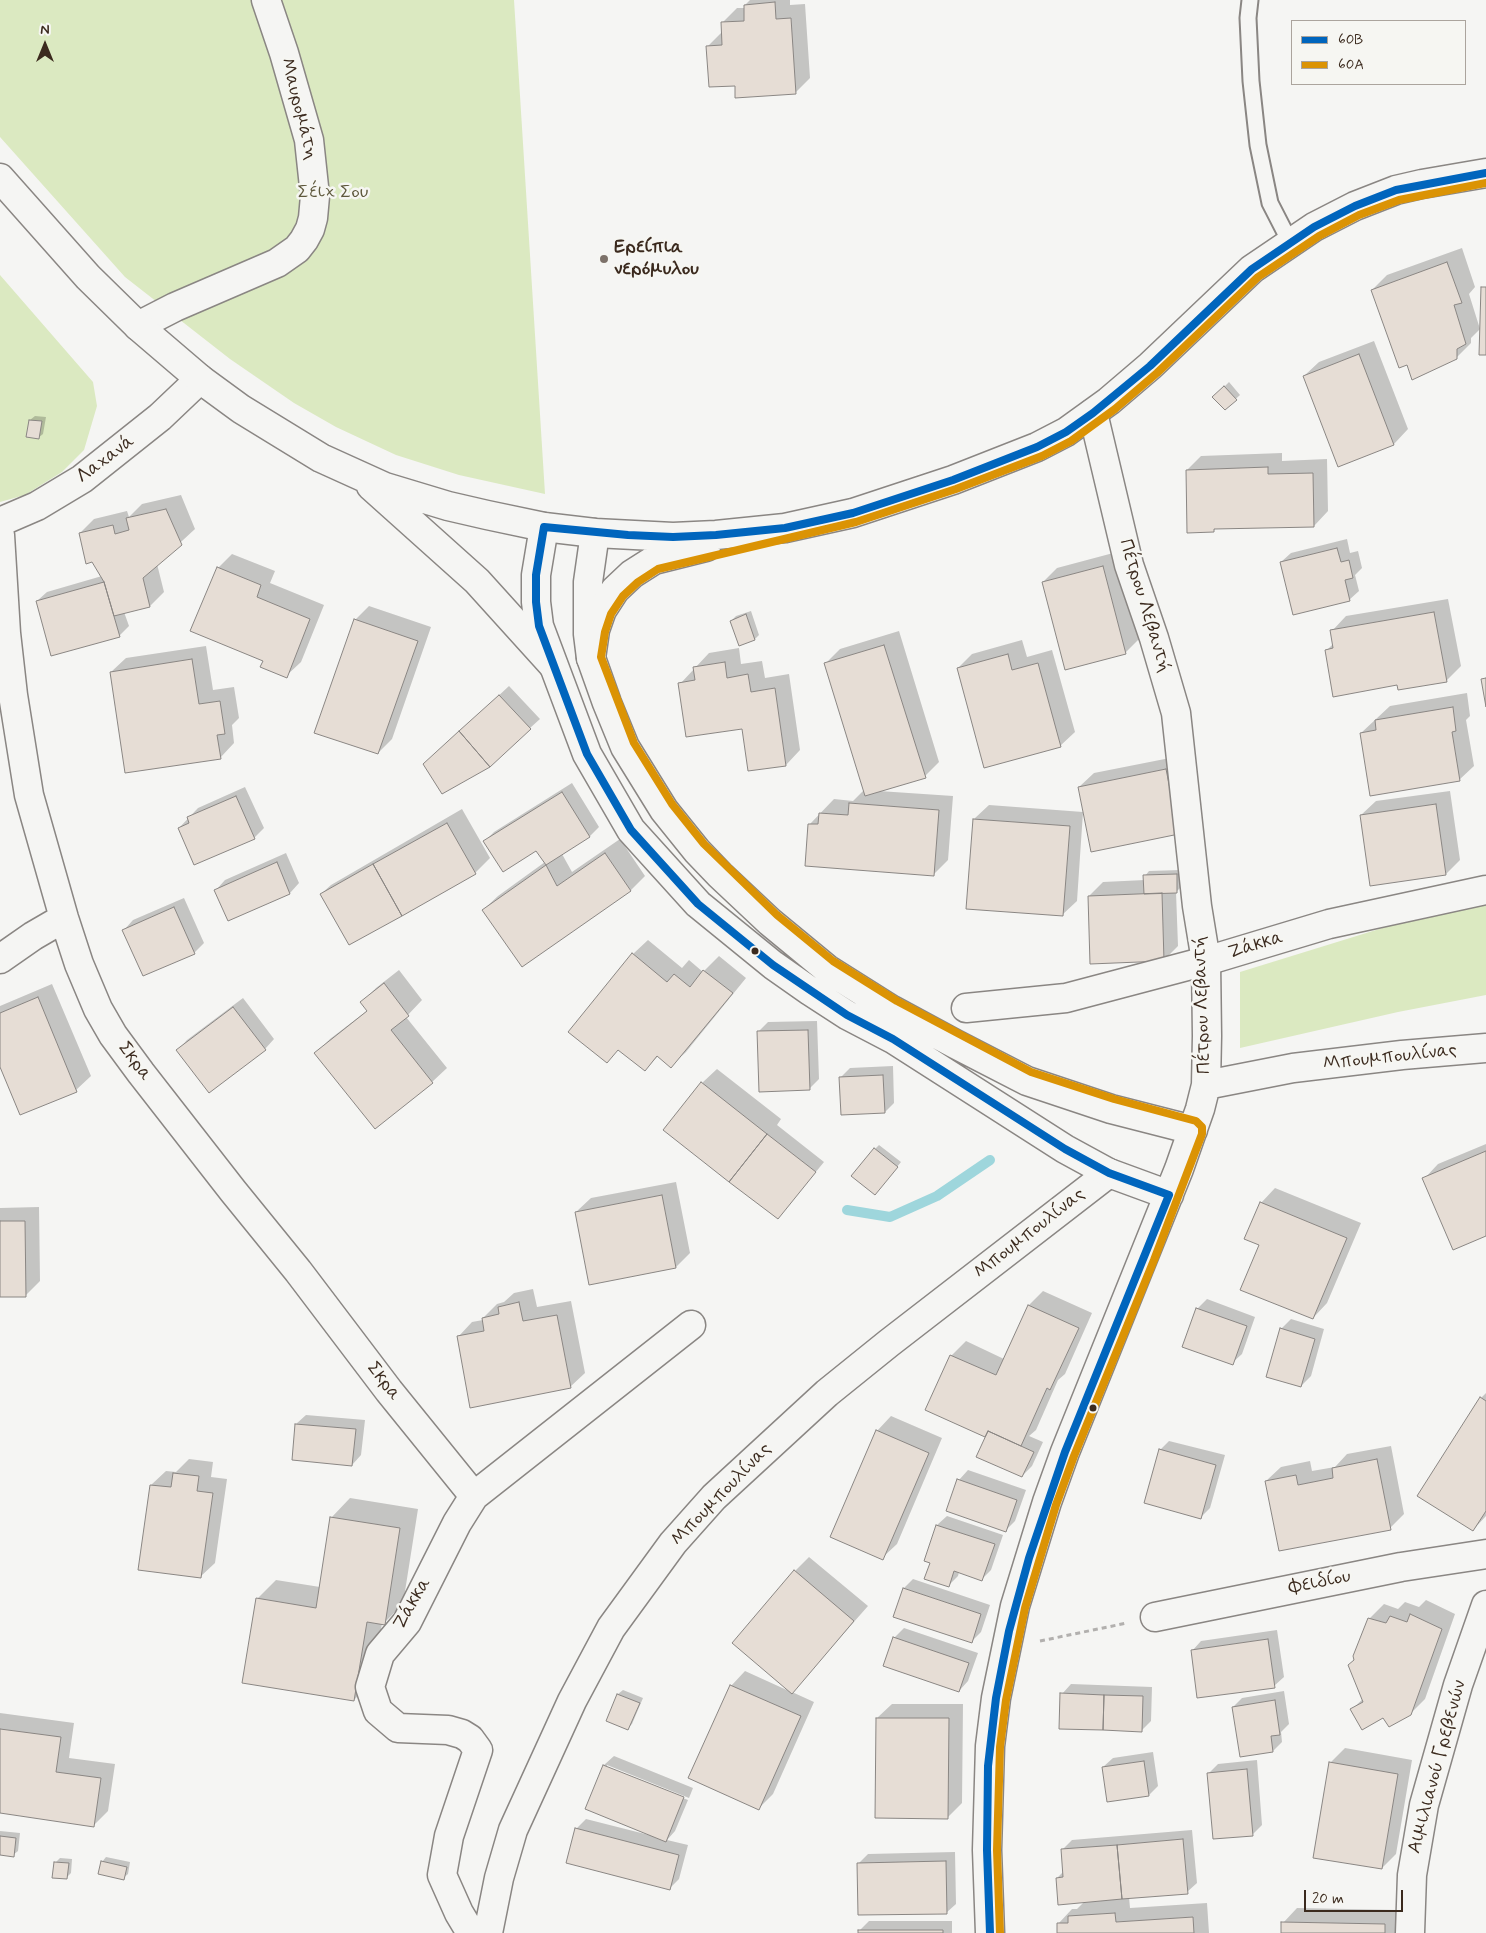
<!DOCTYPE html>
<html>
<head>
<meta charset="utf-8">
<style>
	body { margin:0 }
	#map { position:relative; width:1486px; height:1933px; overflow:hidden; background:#f5f5f3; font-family:Mynerve,sans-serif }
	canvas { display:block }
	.legend { position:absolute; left:1291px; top:20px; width:175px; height:65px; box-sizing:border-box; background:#f6f6f2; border:1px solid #aba49d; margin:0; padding:6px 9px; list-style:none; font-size:15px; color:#3b2a1e }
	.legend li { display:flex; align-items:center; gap:10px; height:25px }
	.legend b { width:25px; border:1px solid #aba49d }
	.north { position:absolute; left:20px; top:20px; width:50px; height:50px; -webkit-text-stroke:4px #f6f6f2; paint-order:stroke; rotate:0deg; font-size:14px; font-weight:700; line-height:20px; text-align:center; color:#3b2a1e }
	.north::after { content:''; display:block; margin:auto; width:18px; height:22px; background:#3b2a1e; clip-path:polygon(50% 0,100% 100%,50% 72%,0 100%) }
	.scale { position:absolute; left:1304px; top:1890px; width:99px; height:22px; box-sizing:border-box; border:2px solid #3b2a1e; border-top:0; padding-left:6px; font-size:15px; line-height:18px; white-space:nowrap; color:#3b2a1e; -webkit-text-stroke:4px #f6f6f2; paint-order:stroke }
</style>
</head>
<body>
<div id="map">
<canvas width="1486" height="1933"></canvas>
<ul class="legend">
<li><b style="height:6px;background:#0065bd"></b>60Β</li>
<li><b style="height:6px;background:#db9304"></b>60Α</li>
</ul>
<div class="north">N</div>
<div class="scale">20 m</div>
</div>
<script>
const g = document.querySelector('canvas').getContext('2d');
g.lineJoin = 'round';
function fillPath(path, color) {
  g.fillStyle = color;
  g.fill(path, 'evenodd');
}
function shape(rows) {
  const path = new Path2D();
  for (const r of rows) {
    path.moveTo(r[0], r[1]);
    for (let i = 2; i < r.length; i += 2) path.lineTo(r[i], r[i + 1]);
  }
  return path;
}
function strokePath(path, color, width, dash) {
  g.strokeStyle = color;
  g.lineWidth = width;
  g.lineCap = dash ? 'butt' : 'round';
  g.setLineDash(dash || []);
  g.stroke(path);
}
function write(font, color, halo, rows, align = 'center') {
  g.font = font + ' Mynerve,sans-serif';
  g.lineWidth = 5;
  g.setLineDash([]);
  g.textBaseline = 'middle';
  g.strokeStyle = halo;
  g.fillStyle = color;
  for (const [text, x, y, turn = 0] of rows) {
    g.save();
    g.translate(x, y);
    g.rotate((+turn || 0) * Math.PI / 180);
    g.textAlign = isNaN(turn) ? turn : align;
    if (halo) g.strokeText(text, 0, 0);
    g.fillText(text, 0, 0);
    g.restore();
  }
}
fillPath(shape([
	[0,0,514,0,545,494,459,475,396,455,336,427,294,403,230,359,125,277,0,137],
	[0,275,93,382,97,406,84,450,62,472,25,495,0,502],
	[1486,896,1486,995,1398,1012,1240,1048,1240,972]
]), '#dbe9c1');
fillPath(shape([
	[750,0,790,0,790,5,805,4,810,78,795,93,736,85,708,46,723,31,722,23,737,8,745,8,745,5],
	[1462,248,1475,287,1469,294,1480,329,1471,338,1471,343,1456,358,1372,290,1387,275],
	[1374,341,1408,429,1394,444,1339,465,1304,376,1319,362],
	[1229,382,1240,395,1225,409,1214,397],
	[35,416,46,417,43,434,38,438,30,420],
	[1282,453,1282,461,1327,459,1328,511,1314,526,1216,528,1213,531,1187,470,1201,456],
	[181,495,195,529,157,564,164,592,150,606,124,612,129,626,119,636,37,601,47,592,102,576,80,533,94,519,127,511,129,517,142,504],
	[1347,539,1350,553,1358,551,1362,568,1355,575,1359,591,1349,600,1281,562,1291,553],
	[1117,552,1140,638,1125,653,1043,582,1057,568],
	[232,554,275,571,270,583,324,605,301,662,286,676,264,660,218,568],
	[1448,599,1461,666,1446,681,1398,684,1327,650,1334,643,1332,631,1346,616],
	[369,606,431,627,392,739,378,753,355,620],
	[751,611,759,635,755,639,731,621,736,616],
	[899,631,939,762,925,776,879,791,953,796,948,860,934,874,810,824,834,799,853,801,865,789,825,664,840,649],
	[1022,640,1027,657,1052,650,1075,732,1060,746,958,668,972,654],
	[206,646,213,690,234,687,239,718,232,725,234,743,220,758,111,672,126,658],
	[739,648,741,664,762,661,765,678,789,674,800,750,786,765,743,727,680,684,709,653],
	[509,686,540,719,530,728,435,755],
	[1467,693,1470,716,1466,720,1474,766,1459,780,1361,733,1390,706],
	[1180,756,1193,818,1079,787,1094,773],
	[572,783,599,827,590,836,562,854,572,872,620,839,645,876,631,890,522,966,483,910,498,896,545,862,537,849,485,841,494,832],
	[245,787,264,828,254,838,179,828,198,808],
	[1450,791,1460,860,1446,874,1361,815,1376,801],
	[989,805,1083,812,1077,901,1062,915,974,819],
	[462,809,490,858,475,873,401,915,321,894,331,885],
	[286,853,299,883,290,893,229,919,216,890,225,880],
	[1181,870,1181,887,1176,892,1178,946,1164,960,1089,896,1103,882,1145,880,1145,876,1149,871],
	[184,898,204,943,194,953,124,930,133,920],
	[648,940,682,968,689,960,703,972,719,956,746,978,686,1052,671,1066,658,1056,645,1070,619,1049,570,1031,633,954],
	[399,970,422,1000,406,1017,447,1068,432,1082,316,1053,330,1039,368,1010,362,1002,376,988],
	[52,984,91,1076,76,1090,0,1064,0,1006],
	[243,998,274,1039,265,1049,178,1050,187,1040],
	[817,1021,819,1079,809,1089,758,1032,768,1022],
	[893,1066,894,1103,885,1112,840,1078,850,1068],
	[717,1069,781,1119,777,1125,824,1162,778,1218,702,1083],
	[1486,1144,1486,1234,1424,1179,1438,1164],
	[879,1145,901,1162,879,1189,875,1149],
	[676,1182,690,1253,676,1267,576,1212,591,1198],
	[1275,1188,1361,1223,1327,1303,1313,1318,1260,1244,1261,1203],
	[39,1207,40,1281,25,1296,0,1296,0,1208],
	[533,1289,537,1307,571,1301,585,1373,570,1387,458,1337,472,1322,483,1320,483,1318,497,1304,504,1302,514,1293],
	[1043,1291,1092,1313,1065,1374,1058,1380,1036,1430,1029,1436,1043,1442,1032,1466,1022,1476,989,1432,985,1436,951,1356,966,1341,1004,1359,1029,1305],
	[1207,1299,1255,1317,1242,1354,1232,1363,1197,1309],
	[1291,1319,1324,1329,1311,1376,1301,1386,1281,1329],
	[1486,1393,1486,1516,1473,1530,1481,1398],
	[306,1415,365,1420,361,1455,352,1465,296,1424],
	[891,1416,942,1438,897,1544,882,1558,877,1431],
	[1169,1441,1225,1455,1210,1508,1201,1517,1160,1450],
	[1391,1446,1404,1514,1390,1528,1266,1481,1281,1467,1310,1461,1312,1471,1335,1467,1347,1454],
	[189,1459,213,1462,211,1477,227,1479,215,1563,200,1577,151,1485,166,1471,176,1472],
	[968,1470,1026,1490,1015,1521,1006,1530,959,1480],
	[350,1498,418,1509,403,1604,384,1623,382,1623,373,1680,354,1700,257,1599,276,1580,320,1587,331,1518],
	[947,1516,1003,1535,991,1570,982,1579,959,1572,958,1576,948,1586,931,1562,926,1560,937,1525],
	[809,1557,868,1606,792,1692,814,1702,773,1794,759,1808,731,1686,745,1671,789,1691,795,1571],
	[913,1579,990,1605,981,1632,971,1642,904,1588],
	[1426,1600,1455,1614,1425,1699,1410,1714,1383,1717,1352,1709,1363,1699,1355,1659,1369,1619,1384,1604,1398,1609,1405,1602,1419,1607],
	[904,1628,978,1653,968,1681,959,1691,894,1638],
	[1277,1630,1284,1677,1274,1686,1192,1651,1201,1641],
	[1071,1684,1152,1687,1151,1721,1142,1730,1062,1694],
	[623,1690,643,1698,632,1724,628,1728,608,1720,618,1694],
	[1284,1691,1289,1724,1281,1732,1282,1742,1273,1751,1233,1707,1242,1698],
	[892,1704,963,1704,962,1803,947,1818,877,1718],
	[0,1713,74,1723,69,1758,115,1764,108,1811,94,1825,0,1812],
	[1345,1748,1412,1760,1396,1854,1382,1868,1330,1763],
	[1153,1752,1158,1786,1149,1795,1103,1767,1113,1758],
	[614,1756,693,1788,689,1798,607,1765,607,1768,688,1800,675,1831,667,1840,688,1845,679,1879,669,1889,576,1829,586,1819,649,1835,649,1834,587,1808,604,1765],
	[1257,1760,1262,1825,1252,1835,1209,1773,1218,1764],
	[1192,1830,1197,1883,1187,1892,1129,1897,1130,1908,1207,1903,1209,1933,1059,1933,1058,1924,1072,1909,1077,1909,1085,1901,1057,1878,1064,1871,1062,1850,1072,1840],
	[0,1831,20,1833,18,1851,13,1855,0,1854],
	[955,1852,956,1904,946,1913,859,1863,868,1854],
	[106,1857,130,1862,128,1874,123,1878,102,1862],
	[60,1858,72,1859,71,1873,66,1878,56,1862],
	[1297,1908,1399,1910,1399,1933,1282,1933,1283,1923],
	[869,1921,952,1921,952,1933,859,1933,859,1931]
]), '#0003');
strokePath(shape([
	[847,1210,890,1217,937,1196,990,1160]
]), '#9ed6dc', 10);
const building = shape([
	[775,2,776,19,791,18,796,94,735,98,735,86,709,87,706,46,722,45,721,22,744,21,744,5,775,2],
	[1447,262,1462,303,1454,305,1466,344,1457,349,1457,359,1412,380,1407,365,1399,368,1371,290,1447,262],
	[1481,287,1486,287,1486,355,1479,355,1481,287],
	[1359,354,1394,445,1338,467,1303,376,1359,354],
	[1224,386,1237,400,1225,410,1212,397,1224,386],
	[29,420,42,421,39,439,26,437,29,420],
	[1268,467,1268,474,1313,473,1314,527,1214,529,1214,532,1187,533,1186,470,1268,467],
	[166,509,182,545,143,578,150,607,114,616,104,582,92,562,86,564,79,533,113,525,115,534,129,530,126,518,166,509],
	[1337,548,1341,562,1349,560,1353,578,1345,580,1350,601,1293,615,1280,562,1337,548],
	[1103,566,1126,654,1065,670,1042,582,1103,566],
	[217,567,261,585,257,597,310,619,287,678,260,667,263,661,190,631,217,567],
	[104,582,120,637,51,656,36,601,104,582],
	[1434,612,1447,682,1398,690,1397,685,1333,697,1325,650,1333,648,1330,630,1434,612],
	[746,614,755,640,739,646,730,621,746,614],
	[354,619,418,641,378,754,314,733,354,619],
	[884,645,926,778,865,796,824,663,884,645],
	[1008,654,1012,670,1038,663,1061,747,984,768,957,668,1008,654],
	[192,659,199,704,220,701,225,734,217,735,221,759,125,773,110,672,192,659],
	[725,662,727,678,748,674,751,692,775,688,786,766,748,771,742,729,686,737,678,683,695,680,693,667,725,662],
	[1486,678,1486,707,1481,679,1486,678],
	[499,695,531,729,490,767,459,731,499,695],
	[1453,707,1456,731,1452,732,1460,781,1370,796,1360,733,1376,730,1375,720,1453,707],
	[459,731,490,767,442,794,423,764,459,731],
	[1166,769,1179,834,1091,852,1078,787,1166,769],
	[562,792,590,837,546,865,536,851,503,872,483,841,562,792],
	[236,796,255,839,194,865,178,828,189,823,187,817,236,796],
	[849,803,939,810,934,876,805,866,808,824,818,824,819,813,848,815,849,803],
	[1436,804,1446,875,1370,886,1360,815,1436,804],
	[973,819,1070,826,1063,916,966,909,973,819],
	[447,823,476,874,402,916,373,864,447,823],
	[605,853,631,891,522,967,482,910,546,865,557,886,605,853],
	[277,862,290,894,228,921,214,890,277,862],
	[373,864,402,916,349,945,320,894,373,864],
	[1177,874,1177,893,1144,894,1143,875,1177,874],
	[1162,893,1164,961,1090,964,1088,896,1162,893],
	[174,907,195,954,143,976,122,930,174,907],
	[632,953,667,982,674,974,690,987,703,970,733,993,671,1068,657,1056,645,1071,618,1050,607,1063,568,1032,632,953],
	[384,983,409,1016,391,1030,433,1083,375,1129,314,1053,367,1011,360,1002,384,983],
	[38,997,77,1092,20,1115,0,1067,0,1013,38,997],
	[233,1007,266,1050,209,1093,176,1050,233,1007],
	[808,1030,810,1090,759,1092,757,1031,808,1030],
	[883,1075,885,1113,841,1115,839,1077,883,1075],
	[701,1082,767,1134,729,1182,663,1130,701,1082],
	[767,1134,816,1172,778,1219,729,1182,767,1134],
	[874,1148,898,1167,875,1195,851,1176,874,1148],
	[1486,1151,1486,1236,1453,1250,1422,1178,1486,1151],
	[662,1195,676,1268,589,1285,575,1212,662,1195],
	[1260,1202,1347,1238,1313,1319,1240,1290,1259,1245,1244,1239,1260,1202],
	[0,1221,25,1221,26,1297,0,1297,0,1221],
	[519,1302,523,1321,557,1315,571,1388,470,1408,457,1336,484,1331,482,1318,499,1314,498,1307,519,1302],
	[1028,1305,1079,1328,1050,1390,1047,1388,1021,1446,988,1431,985,1437,925,1410,950,1355,996,1375,1028,1305],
	[1196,1308,1247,1326,1233,1365,1182,1347,1196,1308],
	[1280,1328,1315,1339,1301,1387,1266,1377,1280,1328],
	[1480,1397,1486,1401,1486,1511,1473,1531,1417,1496,1480,1397],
	[295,1424,356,1429,352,1466,292,1460,295,1424],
	[876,1430,929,1453,883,1560,830,1537,876,1430],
	[988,1431,1034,1452,1022,1477,976,1457,988,1431],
	[1159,1449,1216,1465,1201,1519,1144,1503,1159,1449],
	[1377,1459,1391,1530,1279,1551,1265,1481,1296,1475,1298,1485,1333,1478,1332,1468,1377,1459],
	[173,1473,199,1476,197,1491,213,1493,201,1578,138,1570,150,1485,171,1487,173,1473],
	[957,1479,1017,1500,1006,1532,946,1511,957,1479],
	[330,1517,400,1528,385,1625,367,1622,354,1701,242,1683,256,1598,316,1608,330,1517],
	[936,1525,995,1544,982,1581,954,1571,949,1587,924,1579,930,1563,924,1561,936,1525],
	[794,1570,854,1621,792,1694,732,1643,794,1570],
	[903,1588,981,1614,972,1643,893,1617,903,1588],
	[1410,1614,1442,1629,1411,1715,1389,1727,1383,1718,1362,1730,1350,1709,1363,1702,1348,1665,1354,1660,1353,1656,1368,1618,1386,1623,1390,1616,1407,1622,1410,1614],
	[893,1637,969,1663,959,1692,883,1666,893,1637],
	[1268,1639,1275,1688,1197,1698,1191,1650,1268,1639],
	[730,1685,801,1716,759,1810,688,1778,730,1685],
	[1060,1693,1104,1695,1103,1730,1059,1729,1060,1693],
	[617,1694,640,1703,628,1730,606,1721,617,1694],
	[1104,1695,1143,1696,1142,1732,1103,1730,1104,1695],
	[1275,1700,1280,1735,1271,1736,1273,1752,1240,1757,1232,1707,1275,1700],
	[876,1718,949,1718,948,1819,875,1818,876,1718],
	[0,1729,61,1737,56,1772,101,1778,94,1827,0,1813,0,1729],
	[1144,1761,1149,1796,1107,1802,1102,1767,1144,1761],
	[1329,1762,1398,1774,1382,1869,1313,1858,1329,1762],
	[603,1765,684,1797,666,1842,585,1809,603,1765],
	[1247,1769,1253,1836,1213,1839,1207,1773,1247,1769],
	[575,1828,679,1855,670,1890,566,1863,575,1828],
	[0,1836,16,1838,14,1857,0,1855,0,1836],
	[1183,1839,1188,1894,1122,1899,1117,1845,1183,1839],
	[1117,1845,1122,1899,1058,1905,1056,1878,1063,1877,1061,1849,1117,1845],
	[101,1861,127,1867,124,1880,98,1874,101,1861],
	[946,1861,947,1914,858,1915,857,1863,946,1861],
	[54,1862,69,1863,67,1879,52,1878,54,1862],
	[1115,1913,1116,1922,1193,1917,1194,1933,1057,1933,1057,1923,1068,1923,1068,1916,1115,1913],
	[1281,1922,1385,1924,1385,1933,1281,1933,1281,1922],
	[858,1930,943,1930,943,1933,858,1933,858,1930]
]);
fillPath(building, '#e6ddd5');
strokePath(building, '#8a8683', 1);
const service = shape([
	[1250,0,1248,18,1251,81,1258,145,1270,203,1290,242]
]);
const minor = shape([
	[138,326,175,307,277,263,297,249,304,240,310,229,313,218,315,196,309,140,284,53,266,0],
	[0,522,37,506,82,479,160,417,200,379],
	[0,535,6,633,13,695,29,795,64,918,79,964,98,1009,113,1035,141,1073,233,1191,298,1271,389,1391,474,1496],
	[0,959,33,936,64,918],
	[966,1008,1066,998,1206,961,1329,924,1486,890],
	[1155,1617,1401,1567,1486,1554],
	[471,1933,459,1913,442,1875,449,1836,478,1750,470,1739,462,1734,448,1730,398,1728,378,1711,370,1687,380,1654,407,1622,457,1523,474,1496,691,1325],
	[488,1933,499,1878,513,1830,572,1701,611,1628,673,1543,714,1497,827,1393,889,1343,1109,1173],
	[1410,1933,1412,1875,1424,1805,1458,1685,1486,1605]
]);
const tertiary = shape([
	[544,527,536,575,536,602,539,626,587,754,631,830,698,904,773,965,810,991,847,1015,893,1039,1065,1149,1109,1173,1169,1195],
	[595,533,588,582,588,634,591,658,607,703,625,747,664,810,697,851,720,875,770,922,827,969,892,1010,955,1044,1027,1081,1111,1109,1193,1130],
	[1206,1085,1293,1068,1402,1055,1486,1048],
	[990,1933,987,1850,990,1746,996,1698,1015,1606,1047,1502,1065,1452,1179,1169,1200,1109,1206,1085,1207,1036,1206,961,1197,906,1176,713,1154,638,1129,565,1093,413]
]);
const secondary = shape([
	[0,178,88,277,138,326,200,379,241,409,321,458,385,487,448,506,487,515,544,527,595,533,673,537,716,535,785,528,853,513,953,480,1037,447,1066,432,1109,401,1150,366,1252,269,1314,227,1355,206,1396,190,1422,184,1486,173],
	[371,486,477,581,553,665],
	[591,658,595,630,602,610,615,590,632,574,654,560,706,547]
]);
strokePath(service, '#8a8683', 19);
strokePath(minor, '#8a8683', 31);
strokePath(tertiary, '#8a8683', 31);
strokePath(secondary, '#8a8683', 31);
strokePath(shape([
	[1040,1641,1127,1623]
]), '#b2b0ae', 3, [5, 4]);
strokePath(service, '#f5f5f3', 15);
strokePath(minor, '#f5f5f3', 28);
strokePath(tertiary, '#f5f5f3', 28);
strokePath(secondary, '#f5f5f3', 28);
strokePath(shape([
	[990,1933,987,1850,988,1766,996,1698,1009,1631,1029,1558,1065,1452,1169,1195,1109,1173,1065,1149,893,1039,847,1015,773,965,698,904,631,830,587,754,539,626,536,602,536,575,544,527,628,535,673,537,716,535,785,528,853,513,953,480,1037,447,1066,432,1093,413,1150,366,1252,269,1314,227,1355,206,1396,190,1486,173]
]), '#0065bd', 8);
strokePath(shape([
	[1000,1933,997,1850,1000,1747,1006,1700,1025,1608,1056,1505,1074,1456,1154,1260,1202,1134,1202,1127,1196,1121,1114,1099,1031,1072,897,1001,833,961,777,915,704,844,672,804,634,743,601,657,605,632,611,614,623,596,638,582,658,569,856,522,956,489,1042,456,1071,441,1115,409,1157,373,1258,277,1319,236,1359,215,1399,200,1486,183]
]), '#db9304', 8);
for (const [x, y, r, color] of [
	[604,259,5,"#7c7169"],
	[755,951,4.5,"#3b2a1e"],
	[1093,1408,4.5,"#3b2a1e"]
]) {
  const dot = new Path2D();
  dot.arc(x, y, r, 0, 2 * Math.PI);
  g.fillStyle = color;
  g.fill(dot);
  strokePath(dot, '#f6f6f2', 2);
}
write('19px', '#3b2a1e', '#f6f6f2', [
	["Μαυρομάτη",298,109,76],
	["Λαχανά",106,460,-37],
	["Πέτρου Λεβαντή",1144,606,73],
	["Ζάκκα",1256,946,-17],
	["Πέτρου Λεβαντή",1203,1005,-92],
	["Μπουμπουλίνας",1390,1058,-6],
	["Σκρα",134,1062,53],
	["Μπουμπουλίνας",1030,1234,-38],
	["Σκρα",383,1382,52],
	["Μπουμπουλίνας",722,1495,-46],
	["Φειδίου",1320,1583,-11],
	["Ζάκκα",413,1604,-60],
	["Αιμιλιανού Γρεβενών",1438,1767,-75]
]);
write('19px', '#5e583c', '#f6f6f2', [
	["Σέιχ Σου",333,193]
]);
write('bold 19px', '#3b2a1e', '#f6f6f2', [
	["Ερείπια",614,248],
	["νερόμυλου",614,270]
], 'left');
</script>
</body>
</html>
